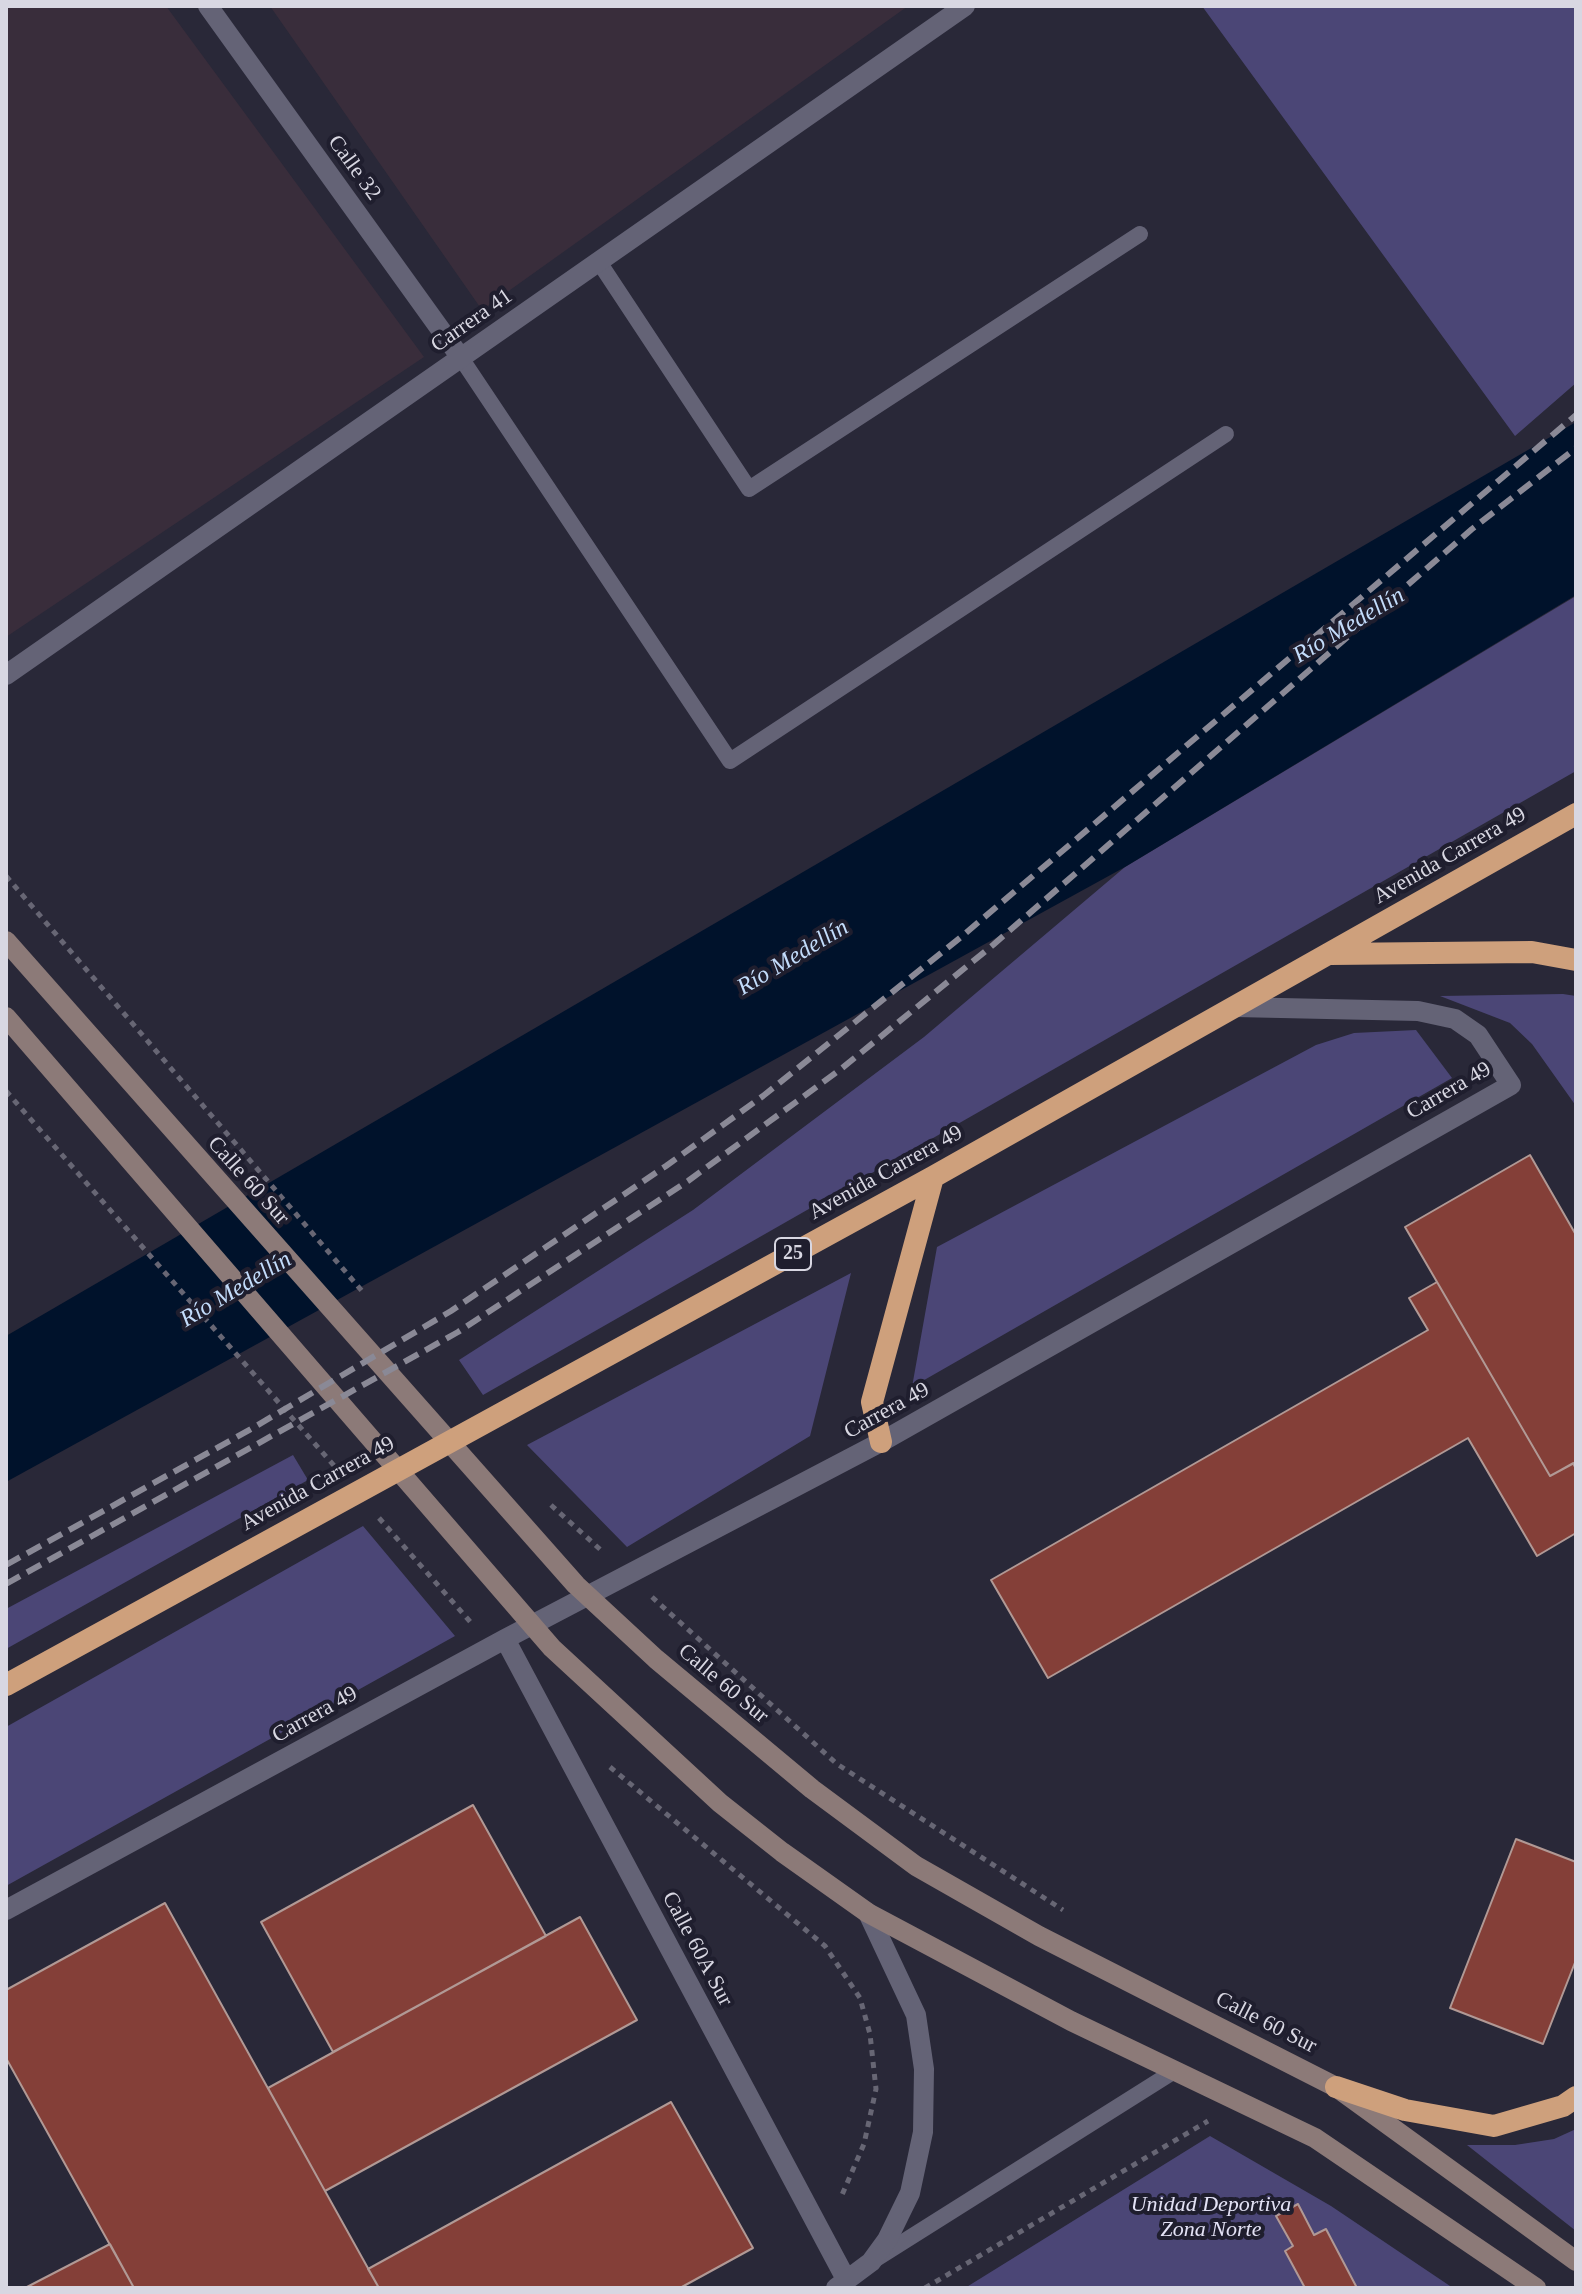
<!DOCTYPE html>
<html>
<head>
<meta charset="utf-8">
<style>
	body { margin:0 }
	#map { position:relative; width:1582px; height:2294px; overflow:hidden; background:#292838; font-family:Georgia,serif }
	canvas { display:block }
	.frame { position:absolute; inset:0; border:8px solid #d8d7e2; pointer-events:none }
</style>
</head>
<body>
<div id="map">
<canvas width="1582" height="2294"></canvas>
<div class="frame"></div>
</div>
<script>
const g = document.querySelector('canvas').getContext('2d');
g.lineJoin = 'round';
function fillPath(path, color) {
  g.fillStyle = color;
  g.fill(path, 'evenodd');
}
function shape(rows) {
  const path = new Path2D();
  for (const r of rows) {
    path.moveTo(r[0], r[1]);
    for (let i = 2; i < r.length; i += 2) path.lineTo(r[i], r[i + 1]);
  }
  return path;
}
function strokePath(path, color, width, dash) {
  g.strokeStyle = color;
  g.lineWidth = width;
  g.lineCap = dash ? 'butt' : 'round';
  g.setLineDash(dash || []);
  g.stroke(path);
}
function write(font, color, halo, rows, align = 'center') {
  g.font = font + ' Georgia,serif';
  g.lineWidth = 8;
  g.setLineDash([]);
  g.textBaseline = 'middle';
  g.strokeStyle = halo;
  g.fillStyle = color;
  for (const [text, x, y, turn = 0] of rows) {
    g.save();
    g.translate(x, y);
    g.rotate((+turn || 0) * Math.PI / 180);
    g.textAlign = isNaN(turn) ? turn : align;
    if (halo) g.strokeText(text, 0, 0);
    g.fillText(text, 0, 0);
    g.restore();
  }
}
fillPath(shape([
	[6,6,166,6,424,357,6,637],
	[270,6,908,6,482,310]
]), '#392d3b');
fillPath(shape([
	[1202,6,1576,6,1576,383,1515,436],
	[1576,596,1576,771,483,1395,459,1360,693,1210,924,1037,1125,867],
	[1563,994,1576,996,1576,1106,1532,1044,1510,1023,1440,996],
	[1416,1030,1452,1078,912,1387,937,1247,1316,1045,1354,1033],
	[851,1273,810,1436,627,1547,527,1445],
	[293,1455,308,1480,6,1649,6,1609],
	[363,1526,455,1636,6,1886,6,1727],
	[1576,2129,1576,2231,1467,2145,1515,2145,1554,2139],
	[1210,2136,1331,2206,1453,2288,965,2288]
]), '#4b4676');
fillPath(shape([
	[1576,422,1576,595,1125,867,6,1482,6,1336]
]), '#00122b');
const building = shape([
	[1530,1155,1576,1235,1576,1462,1550,1476,1405,1227,1530,1155],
	[1437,1282,1550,1476,1573,1463,1576,1469,1576,1533,1537,1556,1468,1438,1048,1678,991,1580,1428,1330,1409,1298,1437,1282],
	[473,1805,546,1936,333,2052,261,1922,473,1805],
	[1516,1839,1576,1862,1576,1960,1543,2044,1450,2008,1516,1839],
	[165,1903,325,2191,379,2288,134,2288,6,2058,6,1990,165,1903],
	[580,1917,637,2020,325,2191,268,2088,580,1917],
	[671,2102,753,2248,680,2288,379,2288,368,2269,671,2102],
	[1298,2204,1314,2235,1326,2229,1357,2288,1305,2288,1285,2251,1293,2246,1276,2216,1298,2204],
	[110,2244,134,2288,25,2288,110,2244]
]);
fillPath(building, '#843f38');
strokePath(building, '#b19995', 2);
strokePath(shape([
	[6,876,362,1291],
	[6,1091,336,1468],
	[551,1505,603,1552],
	[379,1518,473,1625],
	[652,1597,837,1764,1063,1910],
	[610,1767,825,1946,860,1998,870,2034,876,2089,864,2144,842,2195],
	[925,2288,1208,2121]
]), '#676674', 5, [6, 6]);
strokePath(shape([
	[599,262,749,489,1140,234],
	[461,358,730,761,1226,434],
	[876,2259,1176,2070]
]), '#646376', 16);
strokePath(shape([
	[208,6,461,358],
	[6,675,965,6],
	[505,1639,847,2281],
	[6,1910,505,1639,881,1442,1511,1085,1478,1035,1455,1019,1418,1011,1235,1007],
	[836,2288,871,2262,887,2240,910,2193,923,2132,924,2069,916,2015,868,1913]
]), '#646376', 20);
strokePath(shape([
	[6,941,576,1585,656,1659,812,1789,916,1866,1039,1936,1336,2087,1576,2261],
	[6,1017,552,1648,720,1803,782,1852,868,1913,1071,2021,1315,2138,1536,2288]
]), '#8c7a78', 20);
strokePath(shape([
	[1330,954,1532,952,1576,960],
	[881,1442,872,1402,933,1177],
	[6,1685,933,1177,1576,814],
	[1336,2087,1405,2110,1494,2126,1563,2106,1576,2097]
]), '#cea07c', 22);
strokePath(shape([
	[6,1565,251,1429,451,1311,666,1166,763,1096,961,937,1576,415],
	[6,1584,458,1332,688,1181,841,1069,993,945,1472,529,1576,448]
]), '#8a8996', 6, [16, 8]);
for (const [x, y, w] of [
	[793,1254,36]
]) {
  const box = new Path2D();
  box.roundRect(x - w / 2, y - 16, w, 32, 6);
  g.fillStyle = '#1f1e2e';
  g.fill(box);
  strokePath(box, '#d8d7e2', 2);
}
write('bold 20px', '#d8d7e2', null, [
	["25",793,1254]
]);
write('22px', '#d8d7e2', '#1f1e2e', [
	["Calle 32",354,168,54],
	["Carrera 41",472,321,-35],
	["Avenida Carrera 49",1450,856,-30],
	["Carrera 49",1449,1091,-30],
	["Avenida Carrera 49",886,1173,-29],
	["Calle 60 Sur",248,1181,48],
	["Carrera 49",887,1411,-29],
	["Avenida Carrera 49",318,1484,-29],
	["Calle 60 Sur",723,1684,40],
	["Carrera 49",315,1715,-29],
	["Calle 60A Sur",697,1949,62],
	["Calle 60 Sur",1266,2023,27]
]);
write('italic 22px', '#e3e2f5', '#1f1e2e', [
	["Unidad Deportiva",1211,2205],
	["Zona Norte",1211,2230]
]);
write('italic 24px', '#c3dcfb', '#1f1e2e', [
	["Río Medellín",1349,626,-31],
	["Río Medellín",793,958,-31],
	["Río Medellín",236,1290,-31]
]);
</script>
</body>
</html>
